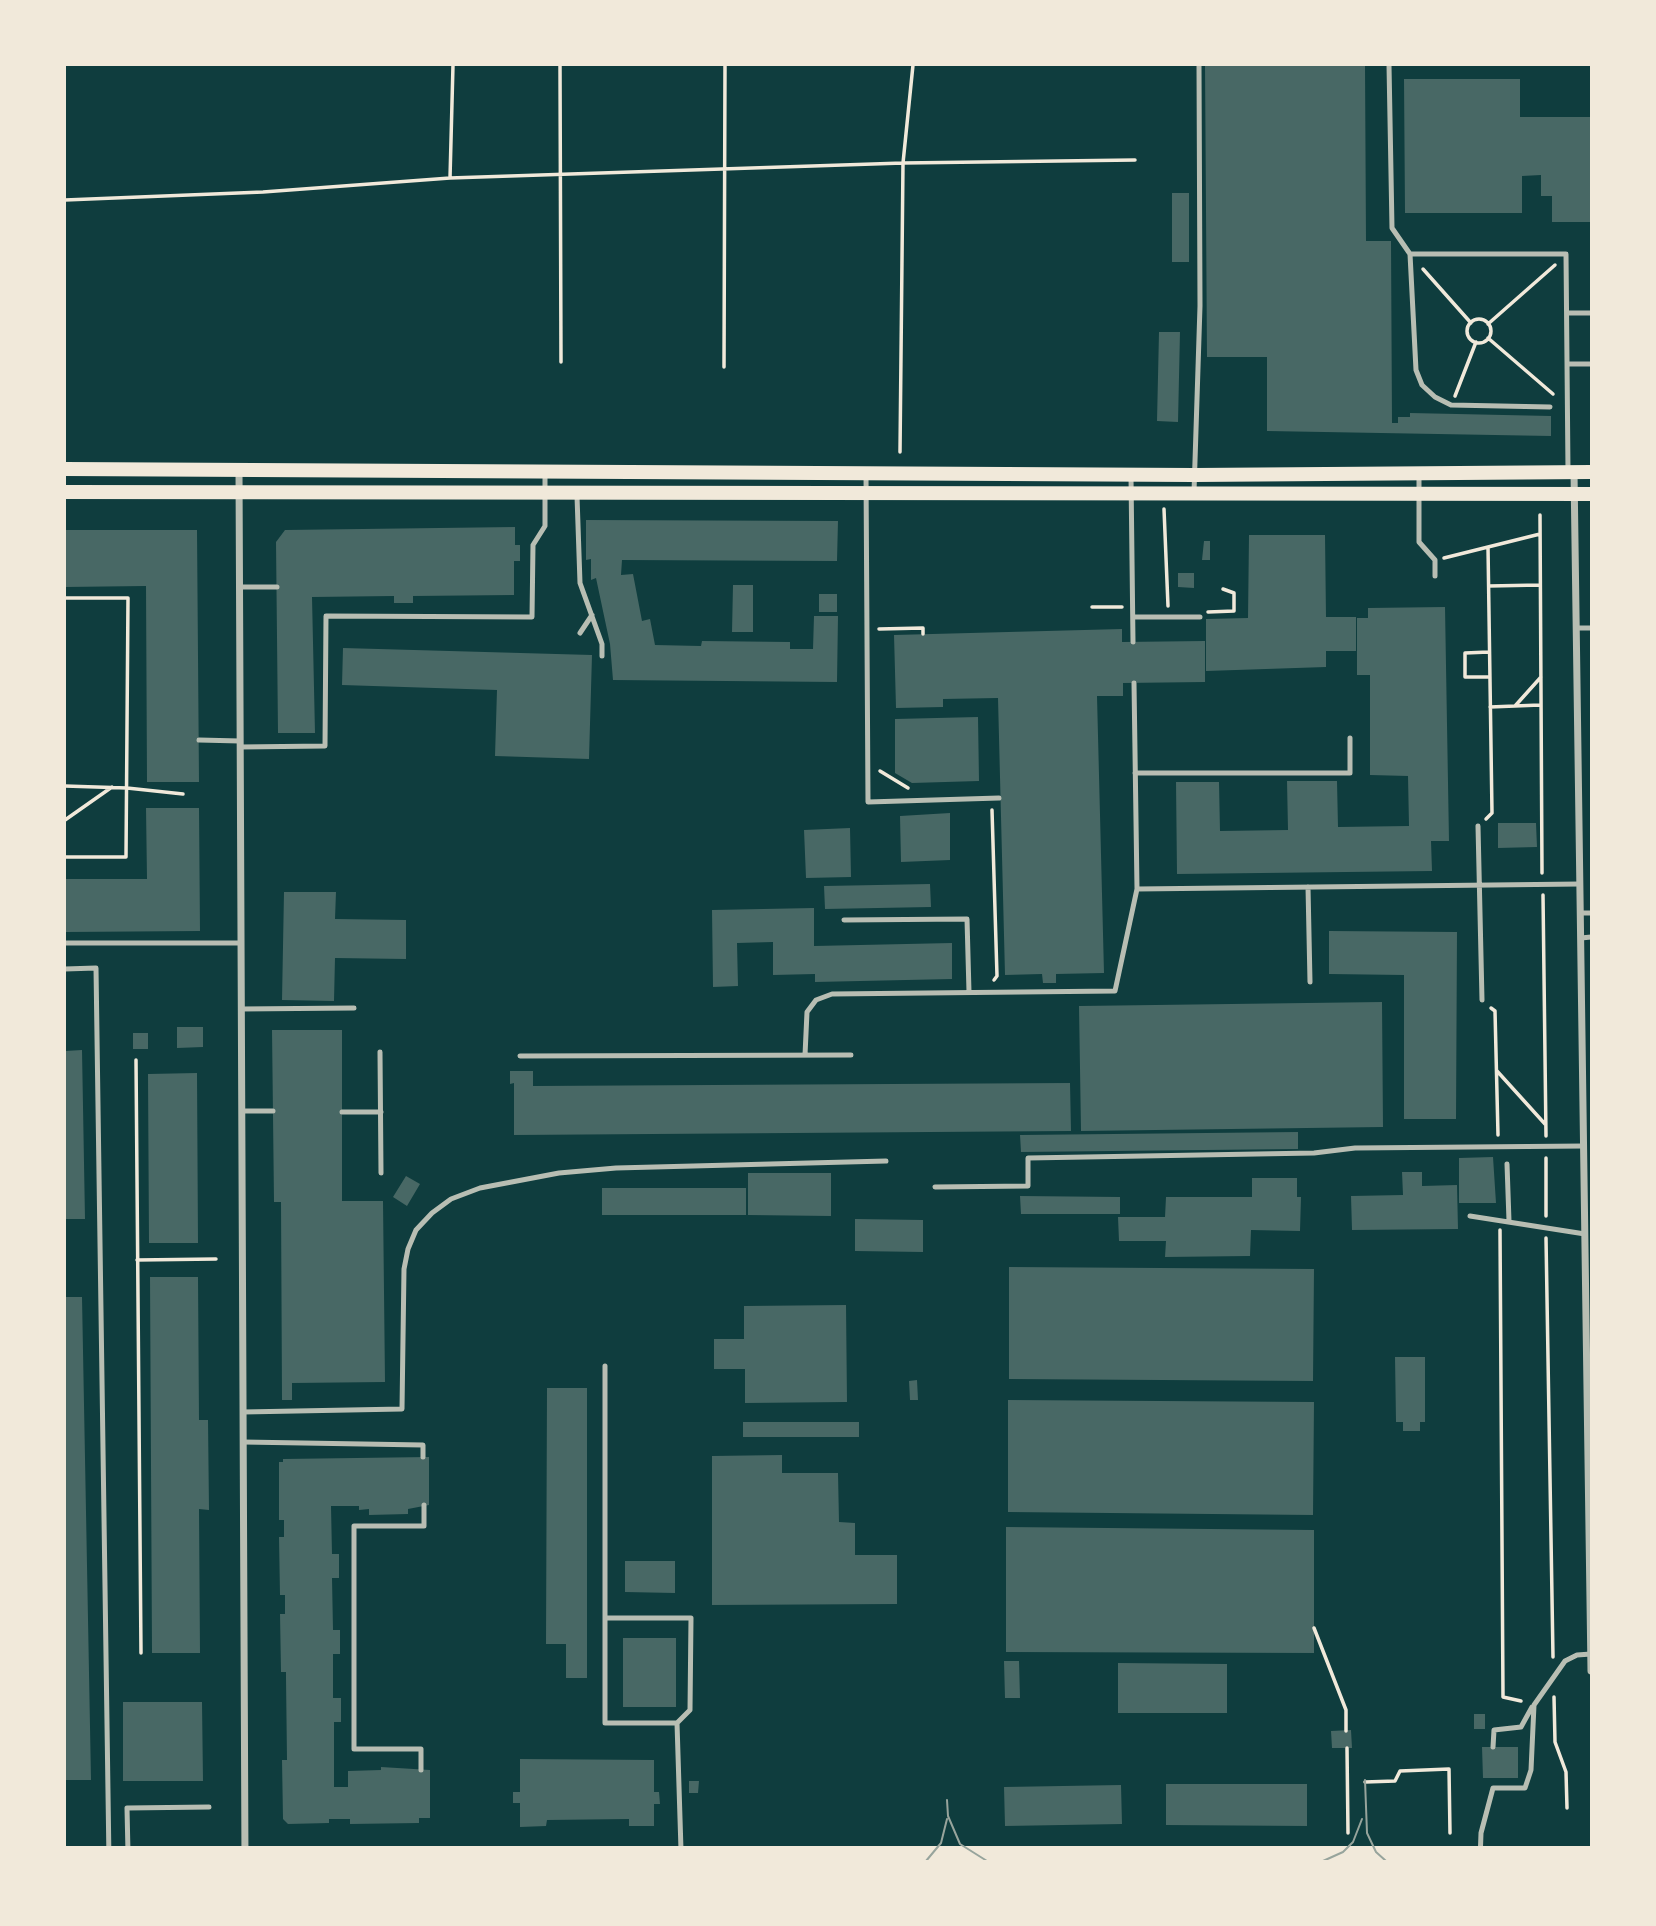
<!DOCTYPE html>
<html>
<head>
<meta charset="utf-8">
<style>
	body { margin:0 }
	#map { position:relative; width:1656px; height:1926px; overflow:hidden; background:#0f3d3e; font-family:Bitter,serif }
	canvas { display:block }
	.frame { position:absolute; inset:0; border:66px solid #f1e9da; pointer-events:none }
</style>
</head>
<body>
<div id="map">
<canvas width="1656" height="1926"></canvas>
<div class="frame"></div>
</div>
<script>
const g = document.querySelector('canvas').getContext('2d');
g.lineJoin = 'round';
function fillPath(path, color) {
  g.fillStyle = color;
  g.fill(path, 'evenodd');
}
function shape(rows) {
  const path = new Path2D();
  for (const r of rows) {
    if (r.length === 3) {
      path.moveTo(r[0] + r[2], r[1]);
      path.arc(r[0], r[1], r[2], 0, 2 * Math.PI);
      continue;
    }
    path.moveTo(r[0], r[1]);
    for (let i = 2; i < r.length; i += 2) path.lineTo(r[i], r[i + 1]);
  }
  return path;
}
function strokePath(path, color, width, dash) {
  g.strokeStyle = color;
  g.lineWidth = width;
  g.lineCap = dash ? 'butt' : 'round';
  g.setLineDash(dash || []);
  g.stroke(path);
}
fillPath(shape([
	[1205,65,1365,65,1366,241,1391,241,1392,423,1398,423,1398,417,1410,417,1410,413,1551,416,1551,436,1267,431,1267,357,1207,357],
	[1404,79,1520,79,1520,117,1591,117,1591,222,1552,222,1552,196,1541,196,1541,175,1522,176,1522,213,1405,213],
	[1172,193,1189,193,1189,262,1172,262],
	[1159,332,1180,332,1178,422,1157,421],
	[586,520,838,521,837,561,622,560,621,575,633,574,642,621,650,619,655,645,701,646,702,641,790,642,790,649,813,649,814,616,838,616,837,682,613,680,610,644,596,578,591,580,591,559,586,560],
	[515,527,515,545,520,545,520,561,514,561,514,595,413,596,413,603,394,603,394,596,312,597,315,733,278,733,276,542,285,530],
	[65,530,197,530,199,782,147,782,146,586,65,587],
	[1249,535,1325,535,1326,617,1356,617,1356,651,1326,651,1326,667,1206,671,1206,619,1248,618],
	[1204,541,1210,541,1210,560,1202,560],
	[1178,573,1194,573,1194,588,1178,587],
	[733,585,753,585,753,632,732,632],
	[819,594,837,594,837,612,819,612],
	[1445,607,1449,841,1431,841,1432,871,1177,874,1176,782,1219,782,1220,831,1288,830,1287,781,1337,781,1338,827,1409,826,1408,776,1370,775,1370,675,1357,675,1357,618,1368,618,1368,608],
	[1122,629,1122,642,1205,641,1205,682,1123,683,1123,696,1097,696,1104,973,1056,974,1056,983,1043,983,1042,974,1005,975,998,698,943,699,943,707,896,708,894,635],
	[343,648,592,655,589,759,495,756,497,690,342,685],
	[978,717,979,781,912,783,895,773,895,719],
	[146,808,199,808,200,931,65,932,65,879,147,879],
	[950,813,950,860,901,862,900,816],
	[1498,823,1536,823,1537,847,1498,848],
	[850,828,851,877,806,878,804,830],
	[930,884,931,907,825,909,824,886],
	[284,892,336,892,335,919,406,920,406,959,335,958,334,1001,282,1000],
	[814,908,814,946,952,943,952,979,815,982,815,974,773,975,773,942,737,943,738,986,713,987,712,910],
	[1329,931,1457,932,1456,1119,1404,1119,1404,975,1329,974],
	[1382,1002,1383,1127,1081,1131,1079,1006],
	[177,1027,203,1027,203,1047,177,1048],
	[272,1030,342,1030,342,1201,383,1201,385,1382,292,1383,292,1400,282,1400,281,1202,274,1202],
	[133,1033,148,1033,148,1049,133,1049],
	[82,1050,85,1219,65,1219,65,1051],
	[510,1071,533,1071,533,1086,1070,1083,1071,1131,514,1135,514,1083,510,1084],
	[197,1073,198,1243,149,1243,148,1074],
	[1298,1132,1298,1149,1021,1152,1020,1135],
	[1493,1157,1496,1203,1459,1203,1459,1158],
	[1402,1172,1422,1172,1422,1186,1457,1185,1458,1229,1352,1230,1351,1196,1403,1195],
	[748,1173,831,1173,831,1216,748,1215],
	[406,1176,420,1184,407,1206,393,1197],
	[1252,1178,1297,1178,1297,1197,1301,1197,1300,1231,1251,1230,1250,1256,1165,1257,1166,1241,1119,1241,1118,1217,1165,1217,1166,1197,1252,1197],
	[602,1188,746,1188,746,1215,602,1215],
	[1020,1196,1120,1197,1120,1214,1021,1214],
	[855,1219,923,1220,923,1252,855,1251],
	[1009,1267,1314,1269,1313,1381,1009,1379],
	[150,1277,198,1277,199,1420,208,1420,209,1510,199,1509,200,1653,152,1653],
	[65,1297,82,1297,91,1780,65,1780],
	[846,1305,847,1402,745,1403,745,1369,714,1369,714,1339,744,1339,744,1306],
	[1395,1357,1425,1357,1425,1422,1420,1422,1420,1431,1403,1431,1403,1422,1396,1422],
	[917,1380,918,1400,910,1400,909,1381],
	[547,1388,587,1388,587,1678,566,1678,566,1644,546,1644],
	[1008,1400,1314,1402,1313,1515,1008,1512],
	[743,1422,859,1422,859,1437,743,1437],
	[782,1455,782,1473,838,1473,839,1522,855,1523,855,1555,897,1555,897,1604,712,1605,712,1456],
	[429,1457,429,1505,408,1509,408,1514,369,1515,369,1509,359,1510,359,1506,331,1506,332,1554,339,1554,339,1578,332,1578,333,1630,340,1630,340,1654,333,1654,333,1698,341,1698,341,1722,334,1722,334,1787,348,1787,348,1771,381,1770,381,1767,430,1770,430,1818,419,1818,419,1823,350,1824,350,1819,329,1819,329,1823,288,1824,283,1819,282,1760,287,1760,286,1678,286,1672,281,1672,280,1614,285,1614,285,1595,280,1595,279,1537,284,1537,284,1520,279,1520,279,1462,283,1462,283,1459],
	[1006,1527,1314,1530,1314,1653,1006,1652],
	[625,1561,675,1561,675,1593,625,1592],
	[623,1638,676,1638,676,1707,623,1707],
	[1004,1661,1019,1661,1020,1698,1005,1698],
	[1118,1663,1227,1664,1227,1713,1118,1713],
	[123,1702,202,1702,203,1781,123,1781],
	[1474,1714,1485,1714,1485,1729,1474,1729],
	[1351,1730,1352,1748,1332,1748,1331,1731],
	[1482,1747,1518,1747,1518,1778,1483,1778],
	[520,1759,654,1760,654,1792,659,1792,660,1804,654,1804,654,1826,629,1826,629,1819,547,1820,546,1826,520,1827,520,1803,513,1803,513,1792,520,1792],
	[689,1781,699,1781,698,1793,689,1793],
	[1166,1784,1307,1784,1307,1826,1166,1825],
	[1121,1785,1122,1824,1005,1826,1004,1787]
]), '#486865');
strokePath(shape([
	[560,65,561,362],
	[450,178,453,65],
	[65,200,263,192,450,178,903,163,1135,160],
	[1423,269,1471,323],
	[1479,331,12],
	[1488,324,1555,265],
	[1488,338,1553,394],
	[724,367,725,65],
	[1455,396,1476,342],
	[900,452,903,163,913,65],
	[1164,509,1168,606],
	[1540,515,1542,873],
	[1444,558,1540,534],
	[1489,586,1540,585],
	[65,598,128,598,126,857,65,857],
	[1092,607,1122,607],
	[1208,612,1234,611,1234,593,1223,589],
	[879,629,923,628,923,634],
	[1489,652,1465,653,1465,677,1490,677],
	[1515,706,1541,677],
	[1490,707,1540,705],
	[880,771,908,788],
	[65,786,127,788,183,794],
	[992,810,997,976,994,980],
	[1486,819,1492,813,1488,547],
	[65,820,112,787],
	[1543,895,1546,1136],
	[1491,1008,1495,1011,1498,1135],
	[136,1060,141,1653],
	[1497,1071,1545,1124],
	[1546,1158,1546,1216],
	[1500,1230,1503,1697,1521,1701],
	[1546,1238,1553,1657],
	[137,1260,216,1259],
	[1314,1628,1346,1710,1346,1731],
	[1554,1697,1555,1742,1566,1772,1567,1808],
	[1347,1748,1348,1833],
	[1365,1782,1395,1781,1400,1771,1449,1769,1450,1833]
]), '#f1e9da', 3.5);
strokePath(shape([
	[1389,65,1392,228,1410,254,1416,370,1422,385,1435,397,1451,405,1550,407],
	[1410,254,1566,254,1568,471],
	[1567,313,1591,313],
	[1567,364,1591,364],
	[1419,473,1419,542,1435,560,1435,576],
	[866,474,868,802,999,798],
	[1131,477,1133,642],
	[1194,492,1200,306,1199,65],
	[577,496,580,583,602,644,602,656],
	[240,587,277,587],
	[1133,617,1200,617],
	[1576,628,1591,628],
	[580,633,592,615],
	[1134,683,1137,889,1580,884],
	[199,740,240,741],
	[240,747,325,746,326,616,532,617,533,545,545,526,545,472],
	[1135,773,1350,773,1350,738],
	[1478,826,1482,1000],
	[1308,887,1310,982],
	[1580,913,1591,913],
	[844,920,967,919,969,992],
	[1581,938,1591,937],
	[65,943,241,943],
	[65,969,96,968,109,1861],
	[241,1009,354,1008],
	[380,1052,381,1173],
	[805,1055,807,1012,816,1000,832,994,1115,991,1137,889],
	[520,1056,851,1055],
	[242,1111,273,1111],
	[342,1112,381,1112],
	[1507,1164,1509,1221],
	[935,1187,1028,1186,1028,1158,1314,1153,1355,1148,1584,1146],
	[1470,1216,1585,1234],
	[605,1366,605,1723,677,1723],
	[243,1412,402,1409,404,1269,408,1249,416,1230,432,1213,451,1199,480,1188,559,1173,616,1168,886,1161],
	[243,1442,423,1445,423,1457],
	[606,1618,691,1618,690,1710,677,1723,681,1850],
	[1493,1747,1494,1730,1521,1727,1532,1707],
	[421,1770,421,1749,354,1749,354,1526,424,1526,424,1505],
	[128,1853,127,1808,209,1807],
	[1480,1861,1481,1833,1493,1788,1525,1788,1531,1770,1534,1705,1565,1661,1577,1655,1591,1654]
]), '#b8beb3', 5);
strokePath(shape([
	[239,470,245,1861],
	[1574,472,1591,1671]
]), '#b8beb3', 7);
strokePath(shape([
	[65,469,1194,475,1591,472],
	[65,492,1591,494],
	[65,1853,1591,1853]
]), '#f1e9da', 14);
strokePath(shape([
	[1365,1780,1367,1833,1376,1852,1386,1861],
	[947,1800,948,1816,960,1844,987,1861],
	[926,1861,941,1843,947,1819],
	[1323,1861,1343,1852,1353,1842,1362,1819]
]), '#97a49c', 2);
</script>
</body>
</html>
